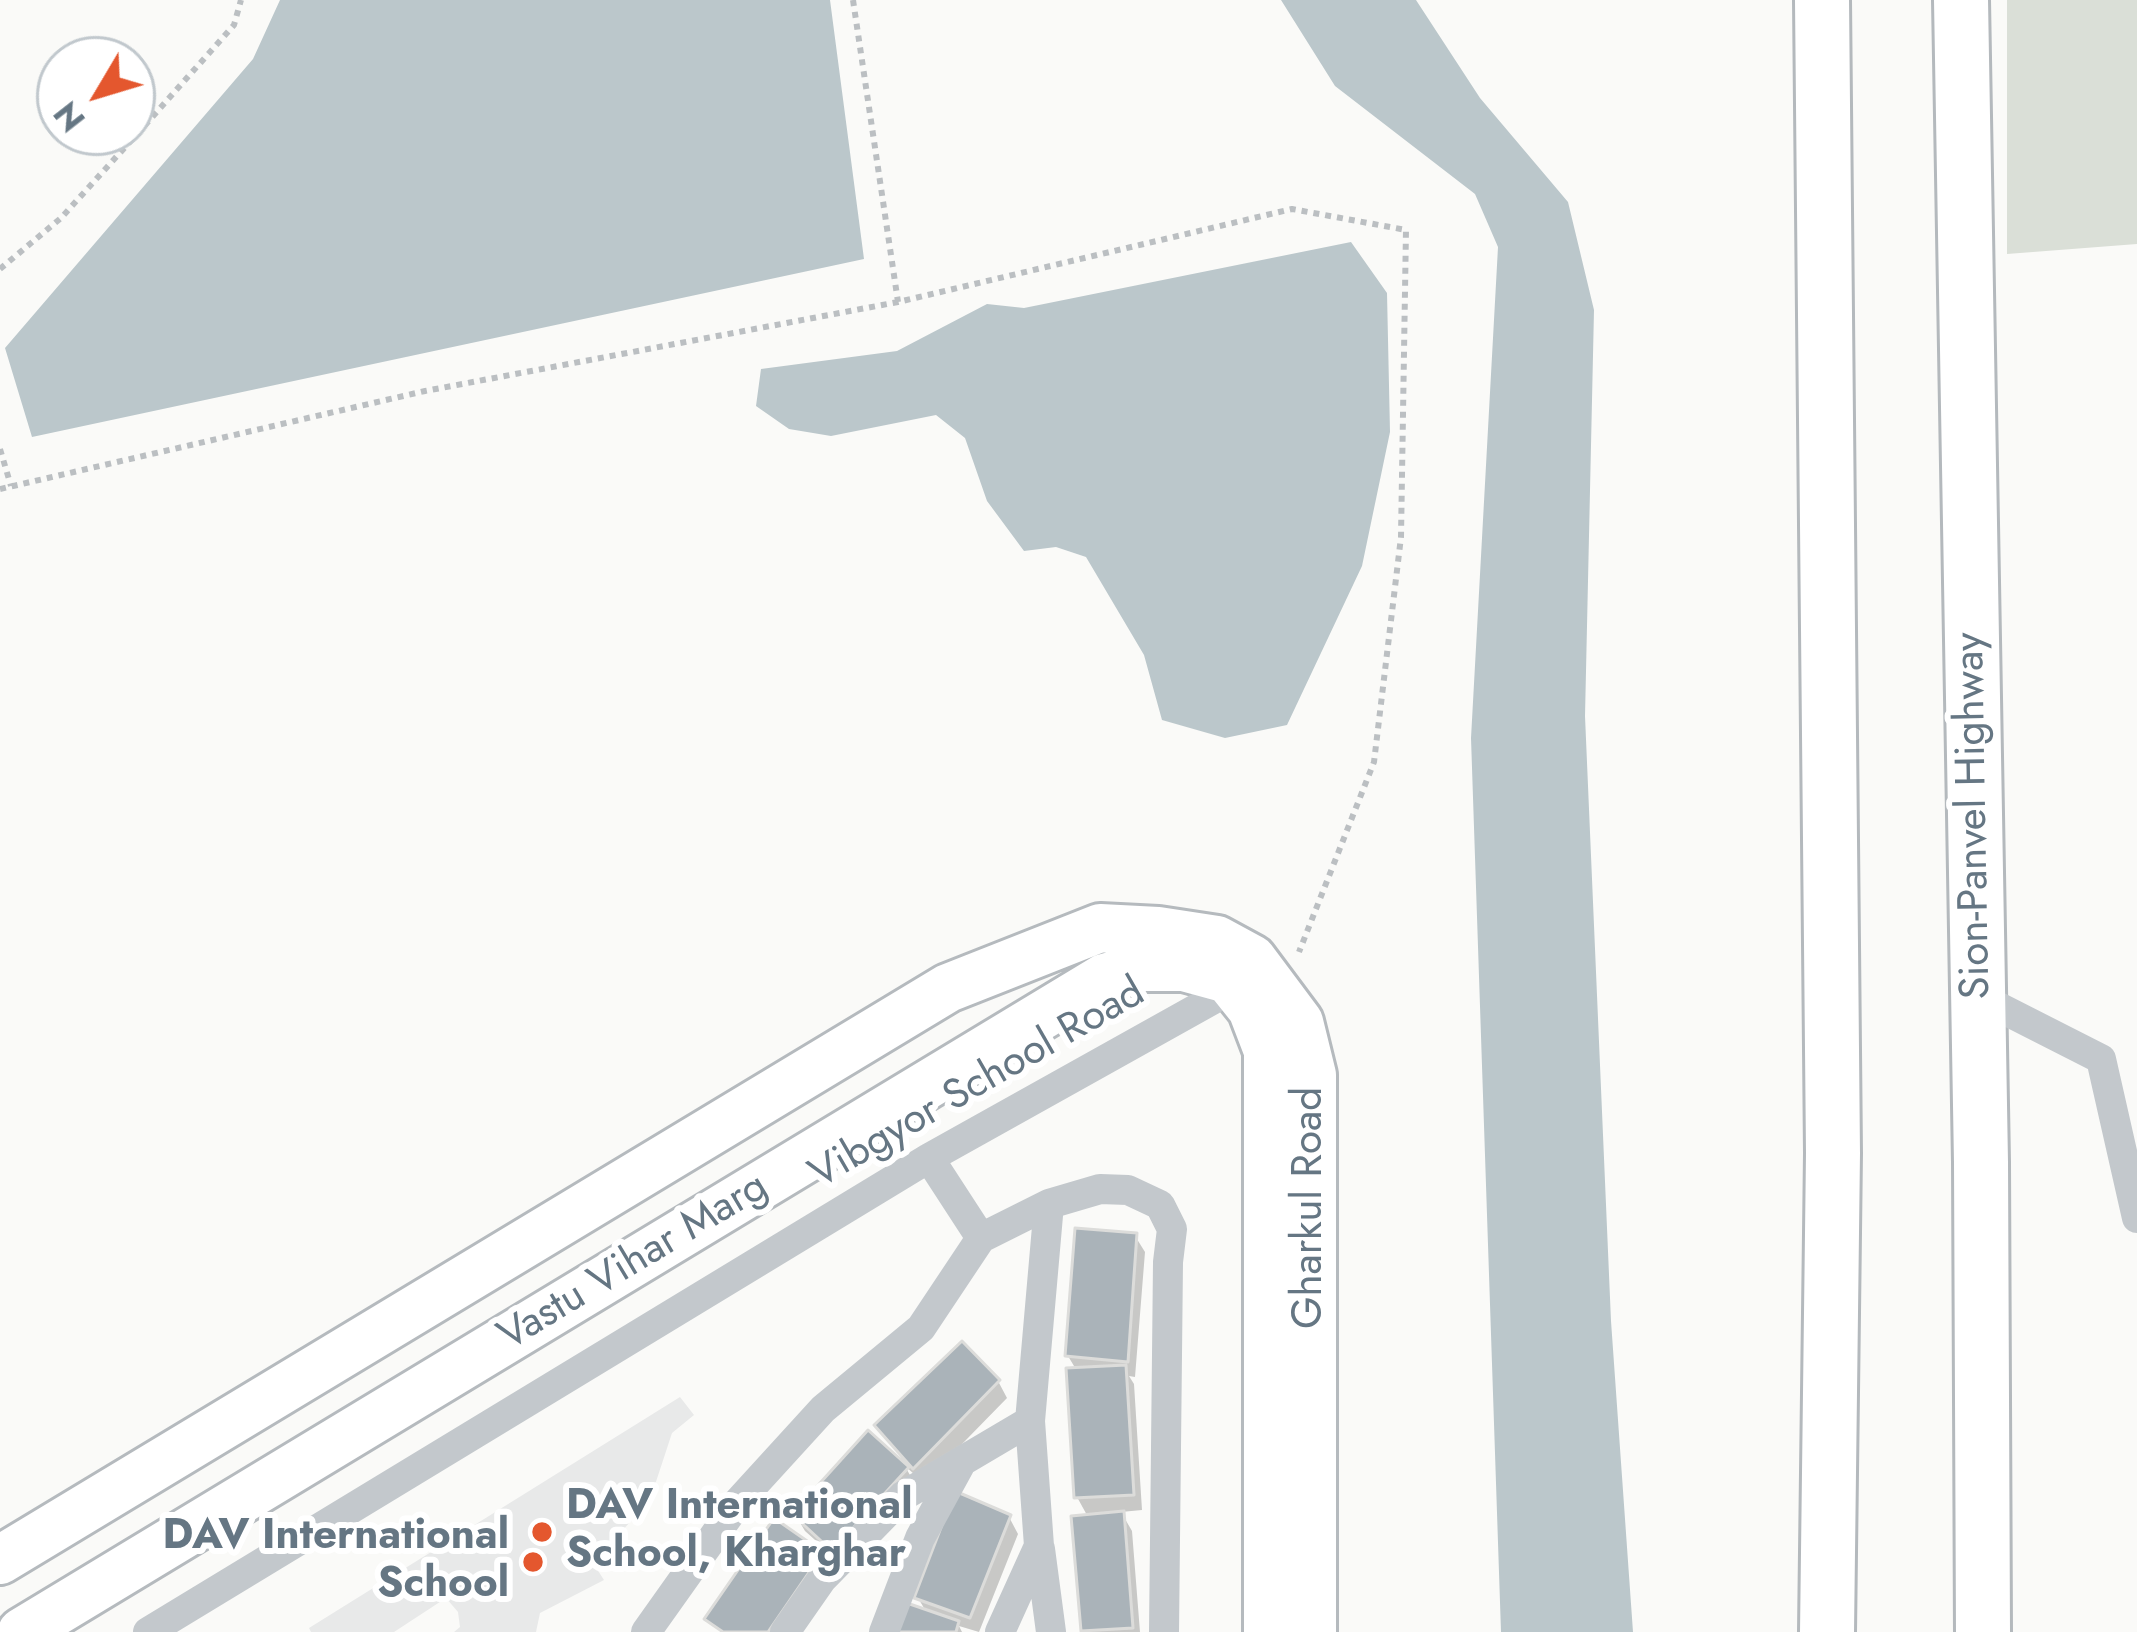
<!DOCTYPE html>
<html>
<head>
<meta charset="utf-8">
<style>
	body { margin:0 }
	#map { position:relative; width:2137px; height:1632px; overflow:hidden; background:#fafaf8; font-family:Jost,sans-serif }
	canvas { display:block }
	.north { position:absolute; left:36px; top:36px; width:120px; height:120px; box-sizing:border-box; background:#fff; border:3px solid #c1c8cd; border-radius:50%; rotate:232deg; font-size:33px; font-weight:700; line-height:48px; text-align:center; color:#657683 }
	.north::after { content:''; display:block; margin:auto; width:42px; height:54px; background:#e4572e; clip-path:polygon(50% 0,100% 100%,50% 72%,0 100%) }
</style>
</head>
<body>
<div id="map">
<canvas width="2137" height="1632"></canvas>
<div class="north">N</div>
</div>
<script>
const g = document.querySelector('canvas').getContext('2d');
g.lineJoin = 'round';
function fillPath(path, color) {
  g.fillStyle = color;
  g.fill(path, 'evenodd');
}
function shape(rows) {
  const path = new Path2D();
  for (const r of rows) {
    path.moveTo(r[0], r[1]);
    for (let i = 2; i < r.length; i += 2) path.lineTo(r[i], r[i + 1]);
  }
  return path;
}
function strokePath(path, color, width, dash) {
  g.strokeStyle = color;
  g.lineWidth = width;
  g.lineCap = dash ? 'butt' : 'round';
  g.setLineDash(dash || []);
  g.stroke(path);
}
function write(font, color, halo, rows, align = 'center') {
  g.font = font + ' Jost,sans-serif';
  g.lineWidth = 12;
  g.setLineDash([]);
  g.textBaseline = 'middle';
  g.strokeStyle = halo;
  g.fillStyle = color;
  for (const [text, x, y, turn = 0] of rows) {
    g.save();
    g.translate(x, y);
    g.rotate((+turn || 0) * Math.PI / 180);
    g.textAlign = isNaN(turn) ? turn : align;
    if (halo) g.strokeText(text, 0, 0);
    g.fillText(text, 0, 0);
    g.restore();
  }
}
fillPath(shape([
	[680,1397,694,1415,672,1433,650,1500,593,1563,604,1580,540,1613,536,1632,454,1632,460,1627,458,1612,446,1598,394,1632,311,1632,309,1628]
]), '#e8e9e9');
fillPath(shape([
	[2007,0,2137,0,2137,244,2007,254]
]), '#dadfd7');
fillPath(shape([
	[280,0,830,0,864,259,32,437,5,348,253,59],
	[1281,0,1416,0,1480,98,1568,202,1594,310,1585,716,1611,1321,1633,1632,1501,1632,1471,738,1498,247,1475,194,1335,86],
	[1351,242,1387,293,1390,432,1362,566,1287,725,1225,738,1162,720,1144,655,1086,557,1056,547,1024,551,987,501,965,438,936,415,831,436,789,429,756,406,761,369,897,351,987,304,1024,308]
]), '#bbc7cb');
fillPath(shape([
	[1135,1236,1145,1252,1135,1377,1129,1376,1134,1384,1142,1510,1121,1512,1132,1531,1140,1632,1085,1632,1088,1517,1077,1497,1077,1371,1068,1356],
	[998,1381,1007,1398,924,1483,904,1465,916,1485,843,1565,805,1531,795,1514,906,1463,878,1426],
	[1009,1517,1018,1534,979,1632,959,1626,962,1632,897,1632,927,1613,918,1598]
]), '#0003');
const building = shape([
	[1075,1228,1137,1233,1128,1362,1065,1356,1075,1228],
	[962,1341,1000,1380,913,1469,874,1425,962,1341],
	[1126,1365,1134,1495,1074,1498,1066,1368,1126,1365],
	[868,1430,909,1467,832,1551,792,1514,868,1430],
	[955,1491,1011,1515,970,1618,914,1598,955,1491],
	[1124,1511,1133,1628,1081,1631,1071,1516,1124,1511],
	[774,1518,823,1552,768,1632,723,1632,704,1619,774,1518],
	[904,1602,959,1621,956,1632,894,1632,904,1602]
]);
fillPath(building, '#aab3b9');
strokePath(building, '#dcdcda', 3);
const primary = shape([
	[0,1560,948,988,1100,928,1158,931,1217,940,1252,959,1299,1022,1312,1075,1312,1632],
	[22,1632,1104,978,1143,967,1184,967,1228,979,1252,1009,1268,1051,1268,1632]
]);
const motorway = shape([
	[1822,0,1833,1153,1827,1632],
	[1961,0,1981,1162,1983,1632]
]);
strokePath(primary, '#b5babe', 54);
strokePath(motorway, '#b4b9bd', 60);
strokePath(shape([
	[853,0,898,302],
	[0,269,61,218,146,124,234,25,241,0],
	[0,449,11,486],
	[0,489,425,391,898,302,1292,209,1406,230,1401,537,1374,762,1299,952]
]), '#bbbfc2', 6, [6, 6]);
strokePath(shape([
	[1979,997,2101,1059,2137,1218],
	[929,1158,981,1238,1049,1204,1100,1189,1128,1190,1160,1205,1172,1229,1168,1262,1164,1632],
	[1040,1549,1051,1632],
	[148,1632,929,1158,1212,1000,1228,979],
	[646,1632,739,1501,823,1409,921,1328,981,1238],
	[785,1632,822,1579,903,1496,1030,1421],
	[884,1632,920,1538,961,1463],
	[1000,1632,1039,1546,1030,1421,1049,1204]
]), '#c3c8cc', 30);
strokePath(primary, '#fff', 48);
strokePath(motorway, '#fff', 54);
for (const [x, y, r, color] of [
	[542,1532,12,"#e4572e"],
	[533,1562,12,"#e4572e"]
]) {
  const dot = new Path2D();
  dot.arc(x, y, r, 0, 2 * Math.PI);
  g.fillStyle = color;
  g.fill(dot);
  strokePath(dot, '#fff', 4.5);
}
write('42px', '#657683', '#fff', [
	["Sion-Panvel Highway",1975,816,-91],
	["Vibgyor School Road",978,1085,-30],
	["Gharkul Road",1311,1208,-90],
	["Vastu Vihar Marg",634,1263,-31]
]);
write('bold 42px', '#657683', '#fff', [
	["DAV International",566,1508],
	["School, Kharghar",566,1556],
	["DAV International",509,1538,"right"],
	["School",509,1586,"right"]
], 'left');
</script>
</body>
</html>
